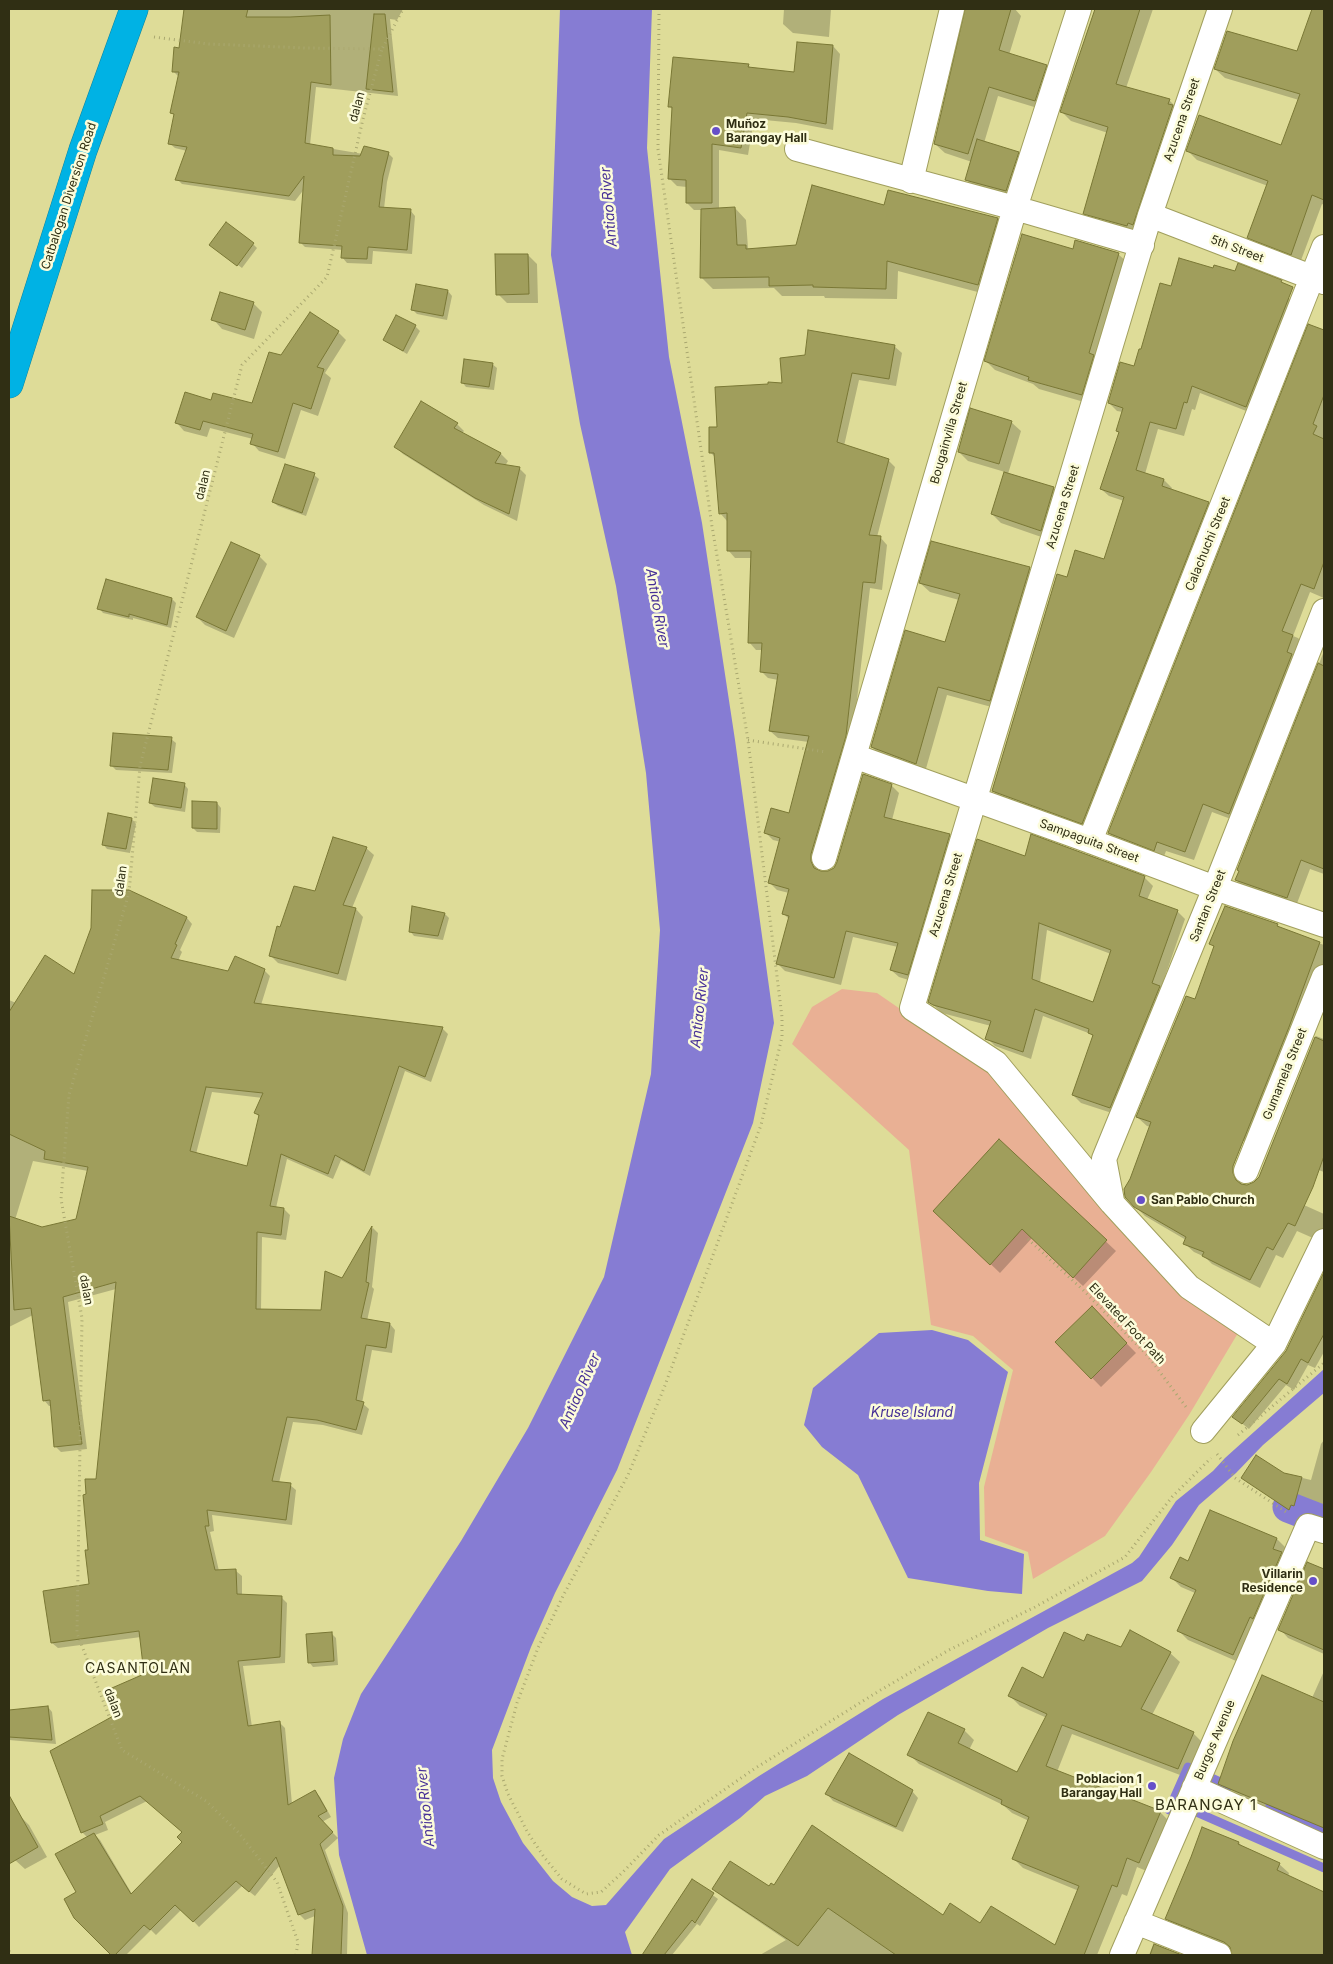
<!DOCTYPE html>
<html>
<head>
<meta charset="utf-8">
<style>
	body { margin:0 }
	#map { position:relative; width:1333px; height:1964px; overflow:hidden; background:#dedc98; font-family:Inter,sans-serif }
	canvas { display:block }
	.frame { position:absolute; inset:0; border:10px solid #302f14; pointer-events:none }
</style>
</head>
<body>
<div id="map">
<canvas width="1333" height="1964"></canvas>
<div class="frame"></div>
</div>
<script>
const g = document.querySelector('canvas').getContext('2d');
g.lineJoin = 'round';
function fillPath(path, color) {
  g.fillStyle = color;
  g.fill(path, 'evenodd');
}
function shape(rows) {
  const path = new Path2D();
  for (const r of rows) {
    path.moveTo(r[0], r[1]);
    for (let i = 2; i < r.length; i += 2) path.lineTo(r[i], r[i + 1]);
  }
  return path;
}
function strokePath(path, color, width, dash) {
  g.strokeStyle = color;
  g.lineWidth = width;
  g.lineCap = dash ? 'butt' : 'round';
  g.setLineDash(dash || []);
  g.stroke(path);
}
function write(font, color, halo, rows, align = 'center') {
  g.font = font + ' Inter,sans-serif';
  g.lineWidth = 5;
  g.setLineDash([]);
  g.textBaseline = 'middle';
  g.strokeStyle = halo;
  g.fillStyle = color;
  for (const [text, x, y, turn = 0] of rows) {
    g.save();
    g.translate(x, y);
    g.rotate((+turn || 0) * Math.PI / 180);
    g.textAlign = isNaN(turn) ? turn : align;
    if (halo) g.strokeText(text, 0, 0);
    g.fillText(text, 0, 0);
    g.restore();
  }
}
fillPath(shape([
	[842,989,877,993,990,1071,1238,1333,1189,1415,1151,1472,1105,1536,1033,1579,1028,1552,985,1536,984,1487,1013,1370,973,1336,931,1325,909,1150,792,1044,812,1007]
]), '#e9b094');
fillPath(shape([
	[560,9,652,9,647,148,669,357,702,523,735,740,774,1023,753,1123,617,1470,555,1593,531,1647,492,1750,493,1778,501,1802,523,1843,553,1881,572,1897,592,1906,606,1905,664,1839,759,1776,883,1699,1132,1563,1139,1557,1176,1501,1213,1471,1225,1458,1324,1369,1324,1393,1263,1445,1236,1473,1199,1505,1172,1545,1142,1581,1048,1628,898,1715,807,1776,765,1796,740,1818,670,1869,625,1932,632,1955,367,1955,339,1855,334,1778,343,1739,361,1694,461,1541,528,1428,604,1277,651,1074,660,930,646,773,616,586,580,424,551,255],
	[932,1330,968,1340,1008,1372,979,1483,980,1540,1024,1554,1022,1594,988,1591,908,1578,858,1475,822,1447,804,1425,813,1388,879,1333]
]), '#867cd3');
fillPath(shape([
	[186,9,403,9,397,20,390,19,398,96,316,87,310,145,363,154,388,153,393,158,387,182,384,209,410,210,415,216,412,254,373,251,372,264,347,263,342,257,343,250,305,247,300,242,305,188,295,201,182,184,177,179,187,151,175,148,169,143,175,115,172,113,179,77,173,71,180,49],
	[784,9,831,9,829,37,793,33,783,24],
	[967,9,1015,9,1021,16,1009,55,1046,66,1055,76,1044,110,998,96,984,143,1018,153,1027,162,1015,200,976,189,967,180,972,162,945,153,935,144],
	[1096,9,1153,9,1126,88,1169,100,1178,109,1142,233,1094,223,1084,213,1108,133,1071,121,1062,112],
	[833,46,840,54,833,130,796,123,754,119,748,155,719,150,719,209,735,208,746,220,748,248,750,250,797,246,885,207,997,219,1009,230,989,295,898,271,897,299,825,298,824,296,782,296,774,288,713,289,701,277,702,210,694,210,687,203,687,187,677,186,670,179,673,110,669,106,748,65,751,68,796,73],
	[1290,53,1324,66,1324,205,1322,204,1300,263,1258,247,1249,237,1268,186,1197,160,1188,151,1282,147,1299,100,1225,78,1215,69],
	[253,244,257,248,242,268,214,247],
	[1074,250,1118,254,1128,263,1091,404,1039,389,1033,384,995,370,986,361],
	[528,255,537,264,538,303,507,303,498,294],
	[1255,284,1289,298,1297,306,1254,414,1200,393,1195,410,1192,409,1184,436,1158,429,1145,474,1164,480,1172,488,1171,490,1208,503,1216,511,1090,831,1001,799,993,791,1068,578,1105,561,1124,501,1109,496,1101,489,1120,433,1118,431,1123,412,1117,411,1109,403,1134,368,1172,288],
	[448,291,452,296,447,320,417,314,412,309],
	[253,303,262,312,254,339,222,329,213,319],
	[310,314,338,332,346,340,325,373,331,378,318,416,301,410,285,459,259,451,252,443,253,439,210,428,207,437,184,431,177,423,212,402,253,404,281,357],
	[397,316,415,326,420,331,407,354,384,340],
	[1309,326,1324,331,1324,598,1310,592,1293,636,1298,638,1307,647,1239,822,1212,812,1194,860,1166,851,1163,859,1118,842,1109,833],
	[894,346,902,353,896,386,859,380,844,446,888,460,895,467,877,537,880,537,887,545,882,590,870,588,852,743,817,862,817,870,819,872,827,873,834,869,891,785,899,793,892,820,949,835,957,842,915,982,899,977,891,970,898,947,853,937,841,985,785,971,778,964,789,919,783,913,789,893,777,890,770,883,781,842,773,840,766,833,790,814,809,742,778,738,770,731,778,680,768,678,761,671,763,650,756,650,749,642,752,558,735,558,728,550,727,521,720,513,716,458,710,452,719,428,784,384],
	[492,364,497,368,494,390,466,387,462,382],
	[1011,422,1021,431,1008,474,1053,488,1063,497,1050,540,1001,523,992,514,1005,472,968,461,959,452],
	[457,424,464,431,462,433,501,454,508,461,505,466,519,468,526,475,517,521,484,505,403,454,396,447],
	[314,475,319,479,306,516,278,506,273,502],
	[259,556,267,564,234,638,205,625,197,617],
	[1029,568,1038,577,999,709,947,695,925,772,881,756,872,747,946,643,959,600,930,592,920,583],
	[172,599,176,603,171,628,133,618,133,620,103,613,99,608],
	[1324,651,1324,874,1310,869,1296,906,1245,889,1236,880,1240,871,1238,870],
	[171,739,176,743,172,773,116,770,111,765],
	[184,784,188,789,185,812,155,807,150,803],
	[217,803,221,808,220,833,197,832,193,828],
	[132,819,136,824,130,853,107,849,103,844],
	[1032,836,1145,878,1153,886,1147,900,1177,911,1185,919,1161,988,1167,995,1118,1115,1081,1103,1073,1095,1093,1037,1091,1034,1043,1016,1031,1059,995,1046,987,1038,991,1026,942,1013,930,1002,1026,858],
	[1047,930,1111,954,1093,1004,1040,983],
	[366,848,374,855,352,908,356,909,363,917,346,981,278,963,270,955,281,928,316,893],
	[128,891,187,918,192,924,180,950,182,952,178,961,229,973,264,970,270,976,261,1005,442,1028,448,1034,431,1082,405,1071,370,1176,341,1160,333,1179,287,1159,276,1208,284,1209,290,1215,286,1240,262,1237,261,1310,322,1311,373,1228,378,1233,372,1287,374,1289,367,1321,390,1324,395,1330,392,1353,372,1350,362,1403,369,1409,362,1435,323,1425,293,1422,279,1483,290,1485,296,1490,292,1525,212,1515,214,1531,210,1532,219,1571,236,1571,242,1576,242,1595,281,1597,287,1603,285,1663,243,1666,252,1727,279,1722,285,1728,292,1804,315,1791,320,1797,331,1817,322,1822,338,1838,325,1850,348,1913,347,1955,313,1955,315,1916,305,1920,299,1914,280,1865,255,1896,242,1886,199,1927,182,1909,156,1935,151,1930,126,1955,113,1955,75,1917,88,1838,82,1832,117,1715,146,1675,141,1637,58,1648,52,1643,90,1585,87,1495,98,1480,116,1289,68,1302,87,1449,61,1452,55,1446,52,1406,49,1406,44,1400,33,1315,9,1327,9,1000,16,1003,75,976],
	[212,1092,263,1098,256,1113,259,1117,248,1168,196,1154],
	[33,1161,88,1171,77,1220,42,1228,15,1220],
	[147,1801,184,1833,184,1842,132,1894,100,1840,95,1835,108,1830,105,1822],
	[445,914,449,918,443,940,414,936,410,931],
	[1277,925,1281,929,1324,945,1324,975,1254,1145,1241,1140,1228,1171,1241,1182,1242,1185,1249,1186,1255,1183,1324,1214,1324,1240,1322,1242,1297,1231,1283,1258,1276,1255,1260,1288,1212,1264,1205,1257,1194,1252,1184,1243,1186,1240,1145,1216,1135,1206,1131,1179,1151,1127,1147,1126,1137,1117,1196,1001,1215,948,1211,944],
	[1316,1036,1324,1039,1324,1172,1281,1156,1272,1146],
	[999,1141,1116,1251,1083,1286,1032,1238,1000,1273,935,1211],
	[1321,1282,1324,1284,1324,1352,1315,1368,1308,1365,1294,1390,1286,1385,1249,1429,1234,1417,1287,1352],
	[1092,1308,1136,1353,1101,1387,1057,1342],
	[1324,1440,1324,1512,1269,1496,1265,1469,1311,1480,1321,1444],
	[1210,1511,1277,1539,1286,1548,1243,1664,1188,1640,1179,1631,1195,1593,1181,1587,1172,1578,1189,1563],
	[1308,1564,1324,1570,1324,1654,1288,1638,1280,1629],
	[332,1634,336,1638,338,1665,313,1667,309,1662],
	[1085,1643,1121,1649,1170,1653,1180,1662,1152,1715,1193,1733,1203,1743,1188,1778,1072,1734,1057,1772,1160,1812,1170,1822,1149,1872,1137,1867,1127,1896,1122,1894,1097,1955,760,1955,786,1940,724,1898,714,1888,770,1888,943,1916,981,1924,1056,1947,1079,1891,1023,1868,1013,1858,1029,1821,1012,1813,1003,1805,919,1764,909,1754,964,1730,974,1740,969,1750,1018,1774,1047,1718,1020,1706,1010,1696,1044,1679],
	[1324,1671,1324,1832,1287,1815,1227,1792,1219,1783,1312,1698],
	[48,1707,52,1712,56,1744,9,1740,9,1711],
	[912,1791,918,1798,903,1832,833,1801,827,1794],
	[20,1816,29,1825,47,1857,25,1869,15,1860,9,1848,9,1822],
	[1202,1829,1239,1843,1244,1848,1279,1864,1289,1873,1288,1877,1324,1893,1324,1955,1234,1955,1233,1951,1176,1928,1167,1919],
	[692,1880,718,1899,700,1926,697,1924,672,1955,643,1955],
	[1153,1945,1179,1955,1149,1955]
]), '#0003');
strokePath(shape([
	[1270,1805,1324,1830],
	[1187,1808,1324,1868],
	[1169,1810,1188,1767,1229,1786]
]), '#867cd3', 9);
strokePath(shape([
	[1288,1507,1324,1521]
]), '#867cd3', 31);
const building = shape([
	[184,9,248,9,246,17,290,17,330,15,331,85,311,82,305,143,333,148,333,155,360,156,364,146,389,152,383,176,379,207,411,209,407,250,368,247,367,259,341,258,342,246,299,243,304,176,289,196,175,180,187,147,168,144,174,114,170,113,179,72,172,72,174,47,179,48,184,9],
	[965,9,1011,9,999,50,1047,65,1035,101,989,87,968,154,934,144,965,9],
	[1095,9,1140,9,1116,84,1170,99,1168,104,1173,105,1133,225,1128,223,1127,226,1083,214,1108,127,1060,112,1095,9],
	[1312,9,1324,9,1324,200,1312,195,1291,255,1247,238,1268,181,1186,151,1199,115,1281,145,1300,94,1214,69,1227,31,1297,51,1312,9],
	[374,14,385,14,393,92,366,89,374,14],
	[797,42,833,45,826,124,788,117,747,113,741,148,712,144,712,203,686,203,686,180,668,179,672,107,668,107,673,57,749,64,748,67,794,72,797,42],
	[977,139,1019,152,1006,191,965,180,977,139],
	[812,185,884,205,888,190,998,218,978,285,887,261,886,289,813,287,813,285,769,286,769,277,700,278,701,209,735,207,737,245,746,245,746,249,796,245,812,185],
	[226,222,254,243,237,266,209,245,226,222],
	[1022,234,1073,249,1075,240,1119,253,1089,353,1094,355,1082,395,1028,380,1029,377,984,361,1022,234],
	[495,254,528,254,529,294,496,295,495,254],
	[1179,258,1213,268,1214,265,1235,271,1238,263,1282,280,1281,282,1293,287,1246,407,1192,386,1187,403,1184,402,1176,429,1150,422,1136,470,1164,479,1162,486,1209,502,1082,824,992,791,1057,574,1067,577,1075,550,1104,559,1124,497,1100,489,1119,432,1116,431,1123,408,1108,403,1120,362,1134,366,1139,349,1141,349,1160,283,1171,286,1179,258],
	[416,284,448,290,443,316,411,310,416,284],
	[220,292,254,302,245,330,211,320,220,292],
	[310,312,339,331,317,367,324,369,311,409,293,403,278,452,250,444,253,434,203,421,200,430,175,423,185,392,211,400,213,393,252,403,269,352,281,355,310,312],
	[396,315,416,325,403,351,383,340,396,315],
	[1308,324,1324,330,1324,395,1313,424,1317,426,1313,434,1324,439,1324,562,1314,589,1301,584,1282,631,1293,635,1287,652,1292,654,1229,814,1203,804,1185,852,1157,842,1154,851,1108,833,1308,324],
	[808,330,895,345,889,379,852,373,837,442,889,459,869,535,881,536,875,583,863,582,846,736,811,854,811,861,814,868,821,871,828,871,834,868,837,862,863,774,892,784,884,817,950,834,908,975,890,970,898,943,846,931,834,978,776,964,789,916,782,914,789,889,768,883,780,838,764,833,771,808,789,813,809,736,769,731,778,674,760,672,762,643,748,643,751,551,727,551,727,513,719,514,714,453,709,453,709,427,717,427,715,387,768,384,768,382,782,383,780,358,805,355,808,330],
	[464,359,493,363,489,387,461,383,464,359],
	[421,401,458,423,454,428,501,453,495,463,520,467,509,514,475,498,394,447,421,401],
	[970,408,1012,421,999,464,958,452,970,408],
	[285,464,315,473,302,513,272,502,285,464],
	[1004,472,1054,487,1041,531,991,514,1004,472],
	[931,541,1030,567,990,701,938,687,916,764,871,747,905,630,945,642,960,594,919,583,931,541],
	[231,542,260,555,226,631,196,617,231,542],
	[106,579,172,598,167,625,129,614,129,617,97,609,106,579],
	[1318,663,1324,666,1324,869,1301,860,1287,898,1235,880,1239,871,1237,870,1318,663],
	[113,733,172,737,168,770,110,766,113,733],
	[153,778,185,783,181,808,149,803,153,778],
	[192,801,217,802,217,829,192,828,192,801],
	[108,813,132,818,126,849,102,845,108,813],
	[1031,834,1145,876,1139,896,1178,910,1152,983,1160,986,1110,1108,1072,1095,1093,1035,1088,1033,1089,1029,1035,1009,1023,1052,985,1039,991,1021,933,1005,928,1002,977,839,1025,856,1031,834],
	[1039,923,1111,950,1093,1002,1032,979,1039,923],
	[333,837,367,847,343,905,356,908,338,974,269,956,277,926,280,927,294,886,315,891,333,837],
	[92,890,129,890,187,917,175,944,177,945,171,958,228,971,235,956,265,969,254,1003,443,1027,425,1077,399,1066,364,1171,335,1155,328,1174,281,1154,270,1206,284,1208,281,1235,257,1232,256,1309,321,1310,325,1271,342,1278,372,1226,366,1282,369,1283,361,1318,390,1323,386,1348,366,1345,356,1400,364,1402,356,1430,317,1420,287,1417,272,1481,291,1483,286,1520,207,1510,209,1526,205,1526,215,1570,236,1569,237,1594,282,1596,280,1657,238,1661,248,1726,280,1721,288,1805,315,1790,327,1811,318,1816,333,1832,320,1844,343,1906,341,1955,312,1955,315,1909,298,1915,276,1857,249,1892,236,1881,193,1922,175,1905,150,1930,144,1925,115,1955,111,1955,74,1918,64,1899,76,1892,55,1854,94,1833,131,1894,182,1842,177,1837,182,1832,140,1796,100,1816,103,1824,81,1833,50,1751,115,1715,105,1691,144,1674,139,1631,51,1643,43,1591,89,1584,85,1550,88,1550,83,1495,86,1494,85,1479,96,1479,116,1282,63,1297,82,1444,54,1447,50,1400,43,1401,31,1308,14,1310,9,1216,42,1227,76,1219,88,1167,44,1159,45,1151,9,1134,9,1012,45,955,74,974,91,928,92,890],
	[206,1087,263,1093,254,1113,259,1115,247,1166,190,1151,206,1087],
	[412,906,445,913,438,936,409,932,412,906],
	[1225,906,1278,924,1277,926,1320,942,1289,1027,1233,1166,1233,1173,1236,1180,1241,1184,1247,1185,1254,1182,1259,1177,1315,1037,1324,1041,1324,1156,1313,1187,1295,1226,1288,1223,1273,1250,1267,1247,1250,1280,1202,1256,1204,1252,1183,1244,1186,1237,1134,1207,1125,1197,1124,1189,1130,1179,1151,1122,1136,1117,1186,996,1195,999,1214,946,1209,944,1225,906],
	[999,1139,1107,1240,1073,1278,1022,1229,990,1265,933,1211,999,1139],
	[1324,1272,1324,1334,1308,1363,1301,1359,1287,1384,1279,1379,1242,1424,1232,1417,1286,1351,1324,1272],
	[1092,1306,1127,1343,1091,1379,1055,1342,1092,1306],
	[1256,1455,1284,1473,1302,1477,1294,1506,1291,1505,1289,1510,1241,1478,1256,1455],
	[1210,1510,1277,1538,1273,1549,1282,1552,1253,1619,1250,1617,1233,1655,1177,1631,1196,1590,1170,1578,1180,1557,1188,1561,1210,1510],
	[1307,1562,1324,1569,1324,1650,1278,1630,1307,1562],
	[1130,1630,1171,1652,1141,1709,1194,1732,1178,1769,1062,1725,1046,1766,1161,1811,1139,1863,1127,1858,1117,1887,1112,1885,1084,1955,896,1955,828,1908,798,1946,712,1889,730,1861,769,1886,771,1883,774,1885,812,1825,943,1915,950,1903,980,1923,991,1906,1055,1945,1079,1886,1012,1859,1029,1817,1001,1804,1002,1800,907,1755,928,1712,965,1729,958,1743,1017,1772,1047,1714,1008,1696,1022,1667,1043,1678,1064,1632,1084,1641,1087,1634,1121,1647,1130,1630],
	[332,1632,334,1661,308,1663,306,1634,332,1632],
	[1262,1675,1324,1702,1324,1828,1218,1784,1233,1741,1262,1675],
	[48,1706,52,1740,9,1737,9,1710,48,1706],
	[849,1753,913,1790,896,1827,825,1794,849,1753],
	[9,1795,38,1847,9,1864,9,1795],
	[1202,1827,1239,1842,1238,1844,1280,1863,1277,1870,1324,1892,1324,1955,1232,1955,1230,1947,1224,1942,1165,1919,1191,1857,1202,1827],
	[692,1879,714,1893,695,1923,692,1920,664,1955,642,1955,692,1879],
	[1154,1944,1182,1955,1150,1955,1154,1944]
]);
fillPath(building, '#a09e5c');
strokePath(building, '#797735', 1);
const street = shape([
	[1220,9,1150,215,912,1008,996,1063,1112,1203,1189,1287,1274,1344],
	[797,149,1015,208,1142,245],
	[911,181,952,9],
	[1150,215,1324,282],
	[854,756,1090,841,1215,888,1324,925],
	[1090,841,1324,247],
	[824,858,1015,208,1079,9],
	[1246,1171,1324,977],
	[1112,1201,1104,1159,1215,888,1324,611],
	[1203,1431,1274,1344,1324,1241],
	[1194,1788,1324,1847],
	[1136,1922,1219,1955],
	[1122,1955,1308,1526,1324,1531]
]);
const highway = shape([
	[9,384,83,150,134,9]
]);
strokePath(street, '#a19f5d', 26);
strokePath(highway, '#11849b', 29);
strokePath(shape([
	[659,9,658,149,712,526,748,740,782,1017,782,1037,761,1125,664,1388,628,1475,563,1596,538,1648,517,1703,502,1759,502,1776,508,1794,528,1833,544,1857,562,1879,586,1894,601,1892,622,1873,659,1835,754,1769,879,1691,949,1650,1035,1607,1125,1557,1172,1497,1211,1458],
	[154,37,209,44,306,48,382,49,403,9],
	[748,740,826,752],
	[1028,1239,1082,1289,1148,1356,1186,1407],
	[1238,1435,1324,1363],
	[1217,1454,1235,1478,1286,1512],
	[9,1951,11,1955],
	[296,1955,298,1942,277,1882,239,1833,206,1801,122,1750,77,1633,82,1318,61,1199,69,1095,129,893,140,766,242,365,327,277,363,119,382,49]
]), '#aaa870', 3, [1, 4]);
strokePath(street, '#fff', 24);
strokePath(highway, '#00b2e4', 28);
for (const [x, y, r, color] of [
	[716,131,5,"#664fc9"],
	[1141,1200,5,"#664fc9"],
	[1313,1581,5,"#664fc9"],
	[1152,1786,5,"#664fc9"]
]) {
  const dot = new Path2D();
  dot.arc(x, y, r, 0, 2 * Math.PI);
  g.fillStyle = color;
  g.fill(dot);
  strokePath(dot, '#fcfcda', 2);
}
write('12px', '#302f14', '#fcfcda', [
	["dalan",357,107,-75],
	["Azucena Street",1182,120,-71],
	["Catbalogan Diversion Road",69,196,-72],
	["5th Street",1237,249,21],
	["Bougainvilla Street",949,433,-74],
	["dalan",203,485,-76],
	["Azucena Street",1063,507,-73],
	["Calachuchi Street",1208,544,-68],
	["Sampaguita Street",1089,841,20],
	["dalan",121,881,-82],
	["Azucena Street",946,895,-73],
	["Santan Street",1208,906,-68],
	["Gumamela Street",1285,1074,-68],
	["dalan",86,1290,80],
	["Elevated Foot Path",1127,1324,47],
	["dalan",113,1703,69],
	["Burgos Avenue",1215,1740,-67]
]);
write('bold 12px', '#302f14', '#fcfcda', [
	["Muñoz",726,124],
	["Barangay Hall",726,138],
	["San Pablo Church",1151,1200],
	["Villarin",1303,1574,"right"],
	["Residence",1303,1588,"right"],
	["Poblacion 1",1142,1779,"right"],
	["Barangay Hall",1142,1793,"right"]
], 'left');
write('italic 14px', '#473197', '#fcfcda', [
	["Antiao River",609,207,-95],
	["Antiao River",657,608,80],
	["Antiao River",700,1008,-84],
	["Antiao River",580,1391,-66],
	["Kruse Island",912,1413],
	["Antiao River",426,1807,-96]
]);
g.letterSpacing = '1px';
write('14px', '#302f14', '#fcfcda', [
	["CASANTOLAN",138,1669]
]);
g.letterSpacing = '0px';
g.letterSpacing = '1px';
write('15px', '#302f14', '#fcfcda', [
	["BARANGAY 1",1206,1805]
]);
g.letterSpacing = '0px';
</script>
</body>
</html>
